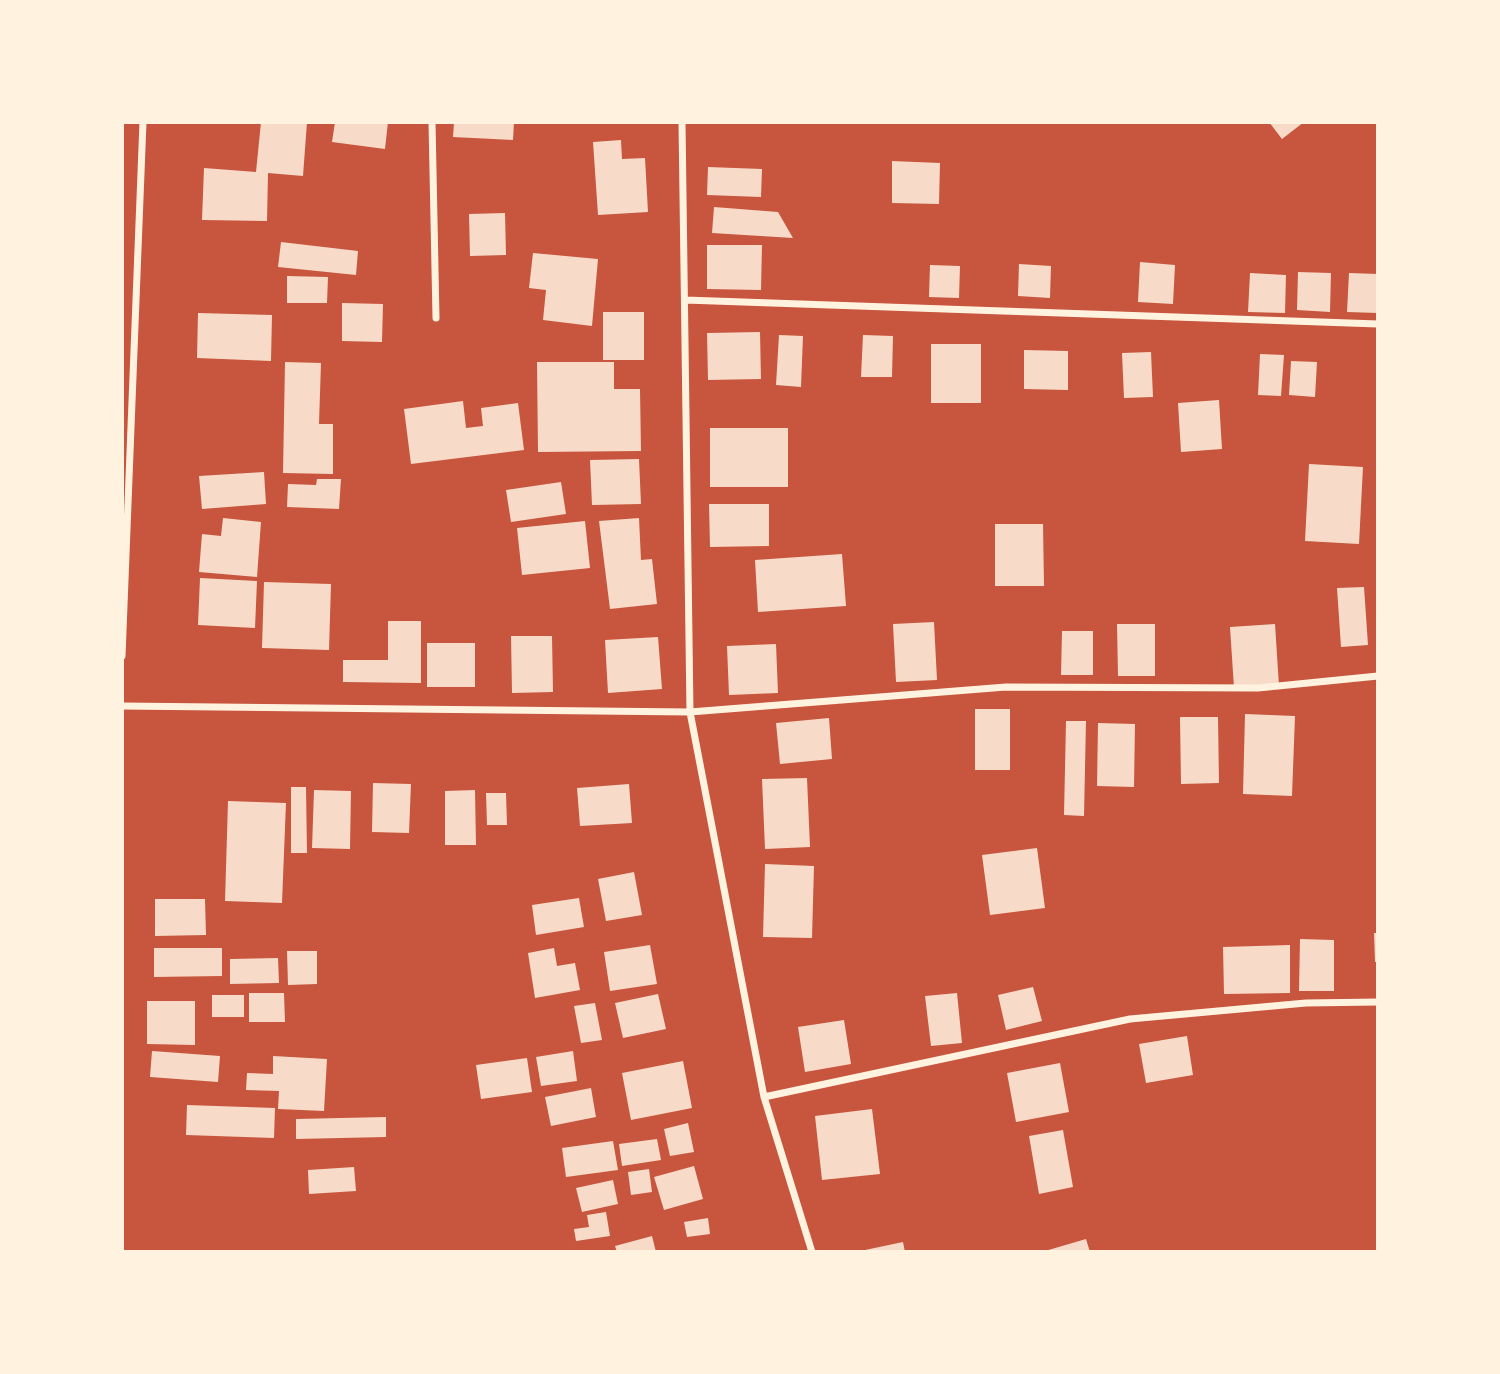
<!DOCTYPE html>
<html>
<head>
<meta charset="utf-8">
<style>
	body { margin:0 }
	#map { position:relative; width:1500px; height:1374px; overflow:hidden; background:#c8553d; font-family:"Exo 2",sans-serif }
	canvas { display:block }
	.frame { position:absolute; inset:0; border:124px solid #fff3e0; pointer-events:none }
</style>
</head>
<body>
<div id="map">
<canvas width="1500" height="1374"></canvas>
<div class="frame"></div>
</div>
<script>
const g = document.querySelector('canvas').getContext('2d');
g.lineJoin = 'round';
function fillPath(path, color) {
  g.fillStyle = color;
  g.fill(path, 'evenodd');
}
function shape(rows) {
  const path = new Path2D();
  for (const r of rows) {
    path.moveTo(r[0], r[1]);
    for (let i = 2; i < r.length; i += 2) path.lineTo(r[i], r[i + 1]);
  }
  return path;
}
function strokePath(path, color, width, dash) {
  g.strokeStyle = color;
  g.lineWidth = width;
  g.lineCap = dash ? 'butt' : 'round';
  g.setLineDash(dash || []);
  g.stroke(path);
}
fillPath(shape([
	[261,122,307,122,303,176,268,173,267,221,202,220,204,168,256,172],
	[335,122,388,122,385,149,332,142],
	[454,122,514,122,513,140,453,137],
	[1269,122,1304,122,1282,139],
	[621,140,622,159,645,158,648,212,598,215,593,142],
	[892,161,940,163,939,204,892,203],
	[708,167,762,169,761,197,707,195],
	[714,207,778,212,793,238,712,233],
	[505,213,506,255,470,256,469,214],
	[281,242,358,251,356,275,278,267],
	[707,245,762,245,761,290,707,289],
	[533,253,598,259,592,326,543,320,546,290,529,288],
	[1140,262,1175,265,1173,304,1138,302],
	[1019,264,1051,266,1050,298,1018,296],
	[930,265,960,266,959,298,929,297],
	[1298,272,1331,273,1330,312,1297,310],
	[1250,273,1286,275,1285,313,1248,312],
	[1349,273,1378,274,1378,313,1347,312],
	[287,276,328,277,327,303,287,303],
	[342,303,383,304,382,342,342,341],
	[603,312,644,312,644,360,603,360],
	[198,313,272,315,271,361,197,358],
	[760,332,761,379,708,380,707,333],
	[779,335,803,336,801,387,776,385],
	[863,335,893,336,892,377,861,377],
	[931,344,981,344,981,403,931,403],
	[1024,350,1068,351,1068,390,1024,389],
	[1151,352,1153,397,1124,398,1122,353],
	[1260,354,1284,355,1281,396,1258,395],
	[1291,361,1317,362,1315,397,1289,395],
	[285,362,321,363,319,424,333,424,333,474,283,473],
	[537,362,614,362,614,389,640,389,641,451,538,452],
	[1219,400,1222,449,1181,452,1178,403],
	[463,401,466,428,483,426,481,408,518,403,524,450,411,464,404,409],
	[710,428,788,428,788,487,710,487],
	[639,459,641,504,592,505,590,460],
	[1309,464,1363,467,1359,544,1305,541],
	[264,472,266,504,202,509,199,476],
	[317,479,341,479,339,509,287,507,288,484,316,485],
	[561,482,566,514,511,522,506,490],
	[709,504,769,504,769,546,710,547],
	[223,518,261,522,257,577,199,572,202,534,221,536],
	[639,518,641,560,652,559,657,604,610,609,599,521],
	[585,521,590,568,522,575,517,528],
	[995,524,1043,524,1044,586,995,586],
	[842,554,846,606,758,612,755,560],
	[200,578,257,581,255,628,198,625],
	[264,582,331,584,329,650,262,648],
	[1364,587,1368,645,1341,647,1337,588],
	[388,621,421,621,421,683,343,682,343,660,388,660],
	[934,622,937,680,896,682,893,624],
	[1117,624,1155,624,1155,676,1118,676],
	[1275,624,1279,686,1234,688,1230,627],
	[1062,631,1093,631,1093,675,1061,675],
	[511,636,552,636,553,692,512,693],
	[658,637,662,689,608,693,605,640],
	[427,643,475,643,475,687,427,687],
	[776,644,778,693,729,695,727,646],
	[975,709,1010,709,1010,770,975,770],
	[1245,714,1295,716,1292,796,1243,794],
	[1180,717,1218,717,1219,783,1181,784],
	[829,718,832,759,780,764,776,723],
	[1066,721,1086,721,1084,816,1064,815],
	[1098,723,1135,724,1134,787,1097,786],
	[807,778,810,847,765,849,762,779],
	[373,783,411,784,409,833,372,832],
	[629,784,632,823,580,826,577,788],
	[291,787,306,787,307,853,291,853],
	[314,790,351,791,350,849,312,848],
	[475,790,476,845,445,845,445,791],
	[486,793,506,793,507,825,487,825],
	[228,801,286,803,282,903,225,901],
	[1037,848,1045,908,990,915,982,855],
	[765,864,814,866,812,938,763,937],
	[634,872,642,915,606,921,598,879],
	[579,898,584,927,536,935,532,905],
	[155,899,205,899,206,935,155,936],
	[1374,933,1378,933,1378,962,1375,962],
	[1300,939,1334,940,1334,991,1299,991],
	[650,945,657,984,610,991,604,952],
	[1290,945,1290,993,1224,994,1223,947],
	[154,948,222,948,222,976,154,977],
	[554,948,557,966,575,963,580,990,535,998,528,953],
	[287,951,317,951,317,984,288,985],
	[278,958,279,983,230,984,230,959],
	[1033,987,1042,1021,1006,1030,998,995],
	[249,993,284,993,285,1022,249,1022],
	[957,993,962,1043,931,1046,925,996],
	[658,994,666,1029,623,1038,615,1003],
	[212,995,244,995,244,1017,212,1017],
	[147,1001,195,1001,195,1045,147,1044],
	[595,1003,602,1040,581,1043,574,1006],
	[844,1020,851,1064,805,1072,798,1027],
	[1187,1036,1193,1075,1146,1083,1139,1044],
	[152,1051,220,1056,218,1082,150,1077],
	[573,1051,577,1081,541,1086,536,1057],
	[273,1056,327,1059,324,1111,278,1109,279,1091,246,1090,247,1073,273,1074],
	[527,1058,532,1092,481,1099,476,1065],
	[683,1061,692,1108,631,1120,622,1073],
	[1060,1063,1069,1112,1016,1122,1007,1073],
	[591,1088,596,1117,551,1126,545,1097],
	[187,1105,275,1108,274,1138,186,1135],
	[872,1109,880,1174,822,1180,815,1116],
	[386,1117,386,1137,296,1139,296,1119],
	[688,1123,694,1152,670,1156,664,1129],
	[1063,1130,1073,1187,1039,1194,1029,1136],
	[657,1139,661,1160,622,1166,619,1144],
	[613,1141,618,1170,566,1177,562,1148],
	[694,1166,703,1199,664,1210,654,1177],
	[354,1167,356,1191,309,1194,308,1170],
	[649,1169,652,1192,631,1195,628,1172],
	[613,1180,618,1204,582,1212,576,1188],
	[606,1212,610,1236,576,1241,574,1229,589,1227,587,1215],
	[708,1218,710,1234,687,1237,684,1222],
	[652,1236,656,1252,617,1252,615,1246],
	[1086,1239,1090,1252,1045,1252,1045,1251],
	[903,1242,905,1252,865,1252,865,1250]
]), '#f7dbc8');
strokePath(shape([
	[432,122,436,318],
	[682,122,690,712,764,1097,812,1252],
	[685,300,1378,324],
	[122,656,143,122],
	[122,706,690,712,1006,687,1258,688,1378,676],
	[764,1097,1130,1019,1306,1003,1378,1002]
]), '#fff3e0', 7);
</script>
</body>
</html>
